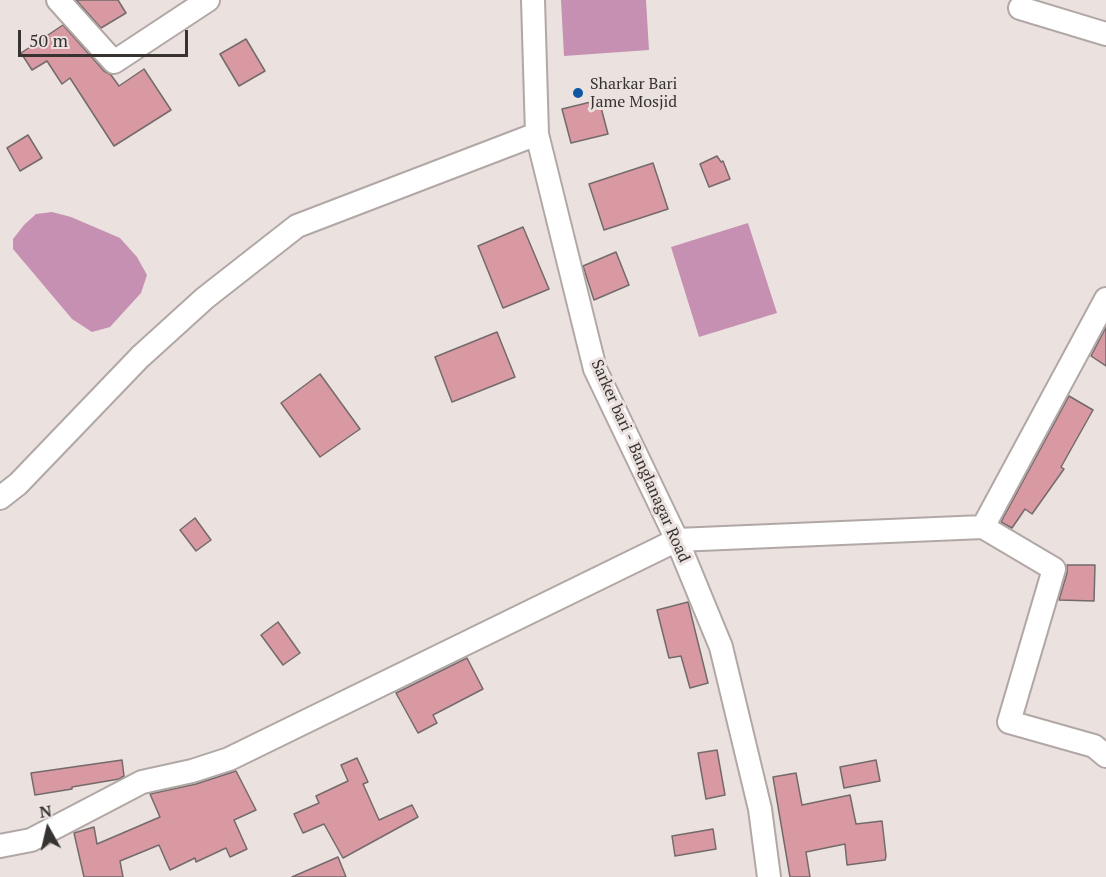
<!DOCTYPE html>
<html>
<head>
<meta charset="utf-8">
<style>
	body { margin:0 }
	#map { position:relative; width:1106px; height:877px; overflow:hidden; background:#ebe2df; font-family:"PT Serif",serif }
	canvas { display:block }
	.north { position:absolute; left:18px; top:799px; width:60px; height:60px; -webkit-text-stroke:4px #ebe2df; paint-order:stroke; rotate:352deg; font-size:16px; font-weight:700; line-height:24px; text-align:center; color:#363331 }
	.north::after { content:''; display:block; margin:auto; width:21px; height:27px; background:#363331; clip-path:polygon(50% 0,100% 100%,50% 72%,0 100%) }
	.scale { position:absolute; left:18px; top:30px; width:170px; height:27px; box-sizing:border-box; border:3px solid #363331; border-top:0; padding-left:8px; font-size:18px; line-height:21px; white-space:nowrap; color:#363331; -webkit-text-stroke:4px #ebe2df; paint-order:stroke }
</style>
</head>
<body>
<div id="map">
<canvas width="1106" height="877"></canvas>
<div class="north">N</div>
<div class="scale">50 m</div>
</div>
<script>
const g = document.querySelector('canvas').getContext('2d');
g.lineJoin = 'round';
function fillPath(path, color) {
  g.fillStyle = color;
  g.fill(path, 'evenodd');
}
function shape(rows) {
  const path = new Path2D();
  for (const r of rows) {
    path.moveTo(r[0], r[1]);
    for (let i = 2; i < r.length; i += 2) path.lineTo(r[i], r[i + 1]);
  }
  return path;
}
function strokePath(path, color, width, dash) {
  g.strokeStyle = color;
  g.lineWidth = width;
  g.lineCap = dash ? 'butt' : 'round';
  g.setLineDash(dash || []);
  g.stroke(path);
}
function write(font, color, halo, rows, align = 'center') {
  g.font = font + ' "PT Serif",serif';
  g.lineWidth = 6;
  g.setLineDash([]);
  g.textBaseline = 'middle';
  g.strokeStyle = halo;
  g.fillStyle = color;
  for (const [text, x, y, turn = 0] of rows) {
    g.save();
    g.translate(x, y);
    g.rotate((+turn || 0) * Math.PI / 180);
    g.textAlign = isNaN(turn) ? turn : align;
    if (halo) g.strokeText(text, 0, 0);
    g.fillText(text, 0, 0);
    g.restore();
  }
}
fillPath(shape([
	[561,0,646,0,649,50,564,56],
	[52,212,71,217,120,238,137,257,147,275,141,293,110,327,92,332,72,319,13,249,13,239,24,225,36,214],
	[748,223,777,313,699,337,671,247]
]), '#c590b1');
const building = shape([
	[76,0,118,0,126,13,101,28,76,0],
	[63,25,104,71,111,75,119,86,144,69,171,110,114,146,70,78,62,84,47,61,32,70,21,53,63,25],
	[246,39,265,71,239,86,220,54,246,39],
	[599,100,608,134,571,143,562,109,599,100],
	[28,135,42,158,20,171,7,148,28,135],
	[717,156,721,162,723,161,730,179,709,187,700,164,717,156],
	[653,163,668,209,604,230,589,184,653,163],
	[523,227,549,289,503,308,478,246,523,227],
	[616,252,629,285,594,300,583,266,616,252],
	[1106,327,1106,366,1091,356,1106,327],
	[497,332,515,377,452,402,435,357,497,332],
	[320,374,360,429,320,457,281,403,320,374],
	[1069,396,1093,410,1061,467,1064,469,1032,514,1025,509,1012,528,1001,522,1069,396],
	[195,518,211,540,196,551,180,530,195,518],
	[1067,565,1095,565,1094,601,1059,600,1067,573,1067,565],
	[688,602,708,683,690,688,681,656,669,658,657,610,688,602],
	[278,622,300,653,283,665,261,635,278,622],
	[467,658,483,689,433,715,437,723,418,733,396,693,467,658],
	[717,750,725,795,706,799,698,753,717,750],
	[357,758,368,782,363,784,379,820,412,805,418,817,343,858,324,824,303,833,294,814,319,803,316,796,348,781,341,765,357,758],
	[122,760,124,776,119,779,72,787,72,789,35,795,31,773,122,760],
	[876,760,880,781,844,788,840,767,876,760],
	[236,771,256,810,234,820,247,849,230,857,226,848,196,862,195,858,170,870,159,845,120,861,123,877,84,877,74,833,94,827,97,844,160,817,150,794,196,784,236,771],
	[796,773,802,805,850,795,856,824,882,821,886,856,885,860,847,865,845,844,806,852,810,877,790,877,773,777,796,773],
	[713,829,716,849,675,856,672,836,713,829],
	[338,857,346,877,292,877,338,857]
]);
fillPath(building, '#d999a2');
strokePath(building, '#736a6b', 1.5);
const minor = shape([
	[58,0,114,62,208,0],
	[533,0,537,134,595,369,677,540,721,647,760,809,769,877],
	[1020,8,1106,34],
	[0,498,18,484,140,357,205,298,297,226,537,134],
	[983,527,1054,569,1009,722,1094,746,1106,756],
	[0,846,31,840,142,782,192,771,229,759,677,540,983,527,1106,299]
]);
strokePath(minor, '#b1a8a6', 26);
strokePath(minor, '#fff', 22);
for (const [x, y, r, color] of [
	[578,93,6,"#1056a5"]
]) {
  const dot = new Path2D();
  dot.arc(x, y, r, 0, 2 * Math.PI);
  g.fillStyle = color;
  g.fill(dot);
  strokePath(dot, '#ebe2df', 2);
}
write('16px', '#363331', '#ebe2df', [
	["Sharkar Bari",590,84],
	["Jame Mosjid",590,102]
], 'left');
write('16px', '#363331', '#ebe2df', [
	["Sarker bari - Banglanagar Road",640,461,66]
]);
</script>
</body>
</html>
